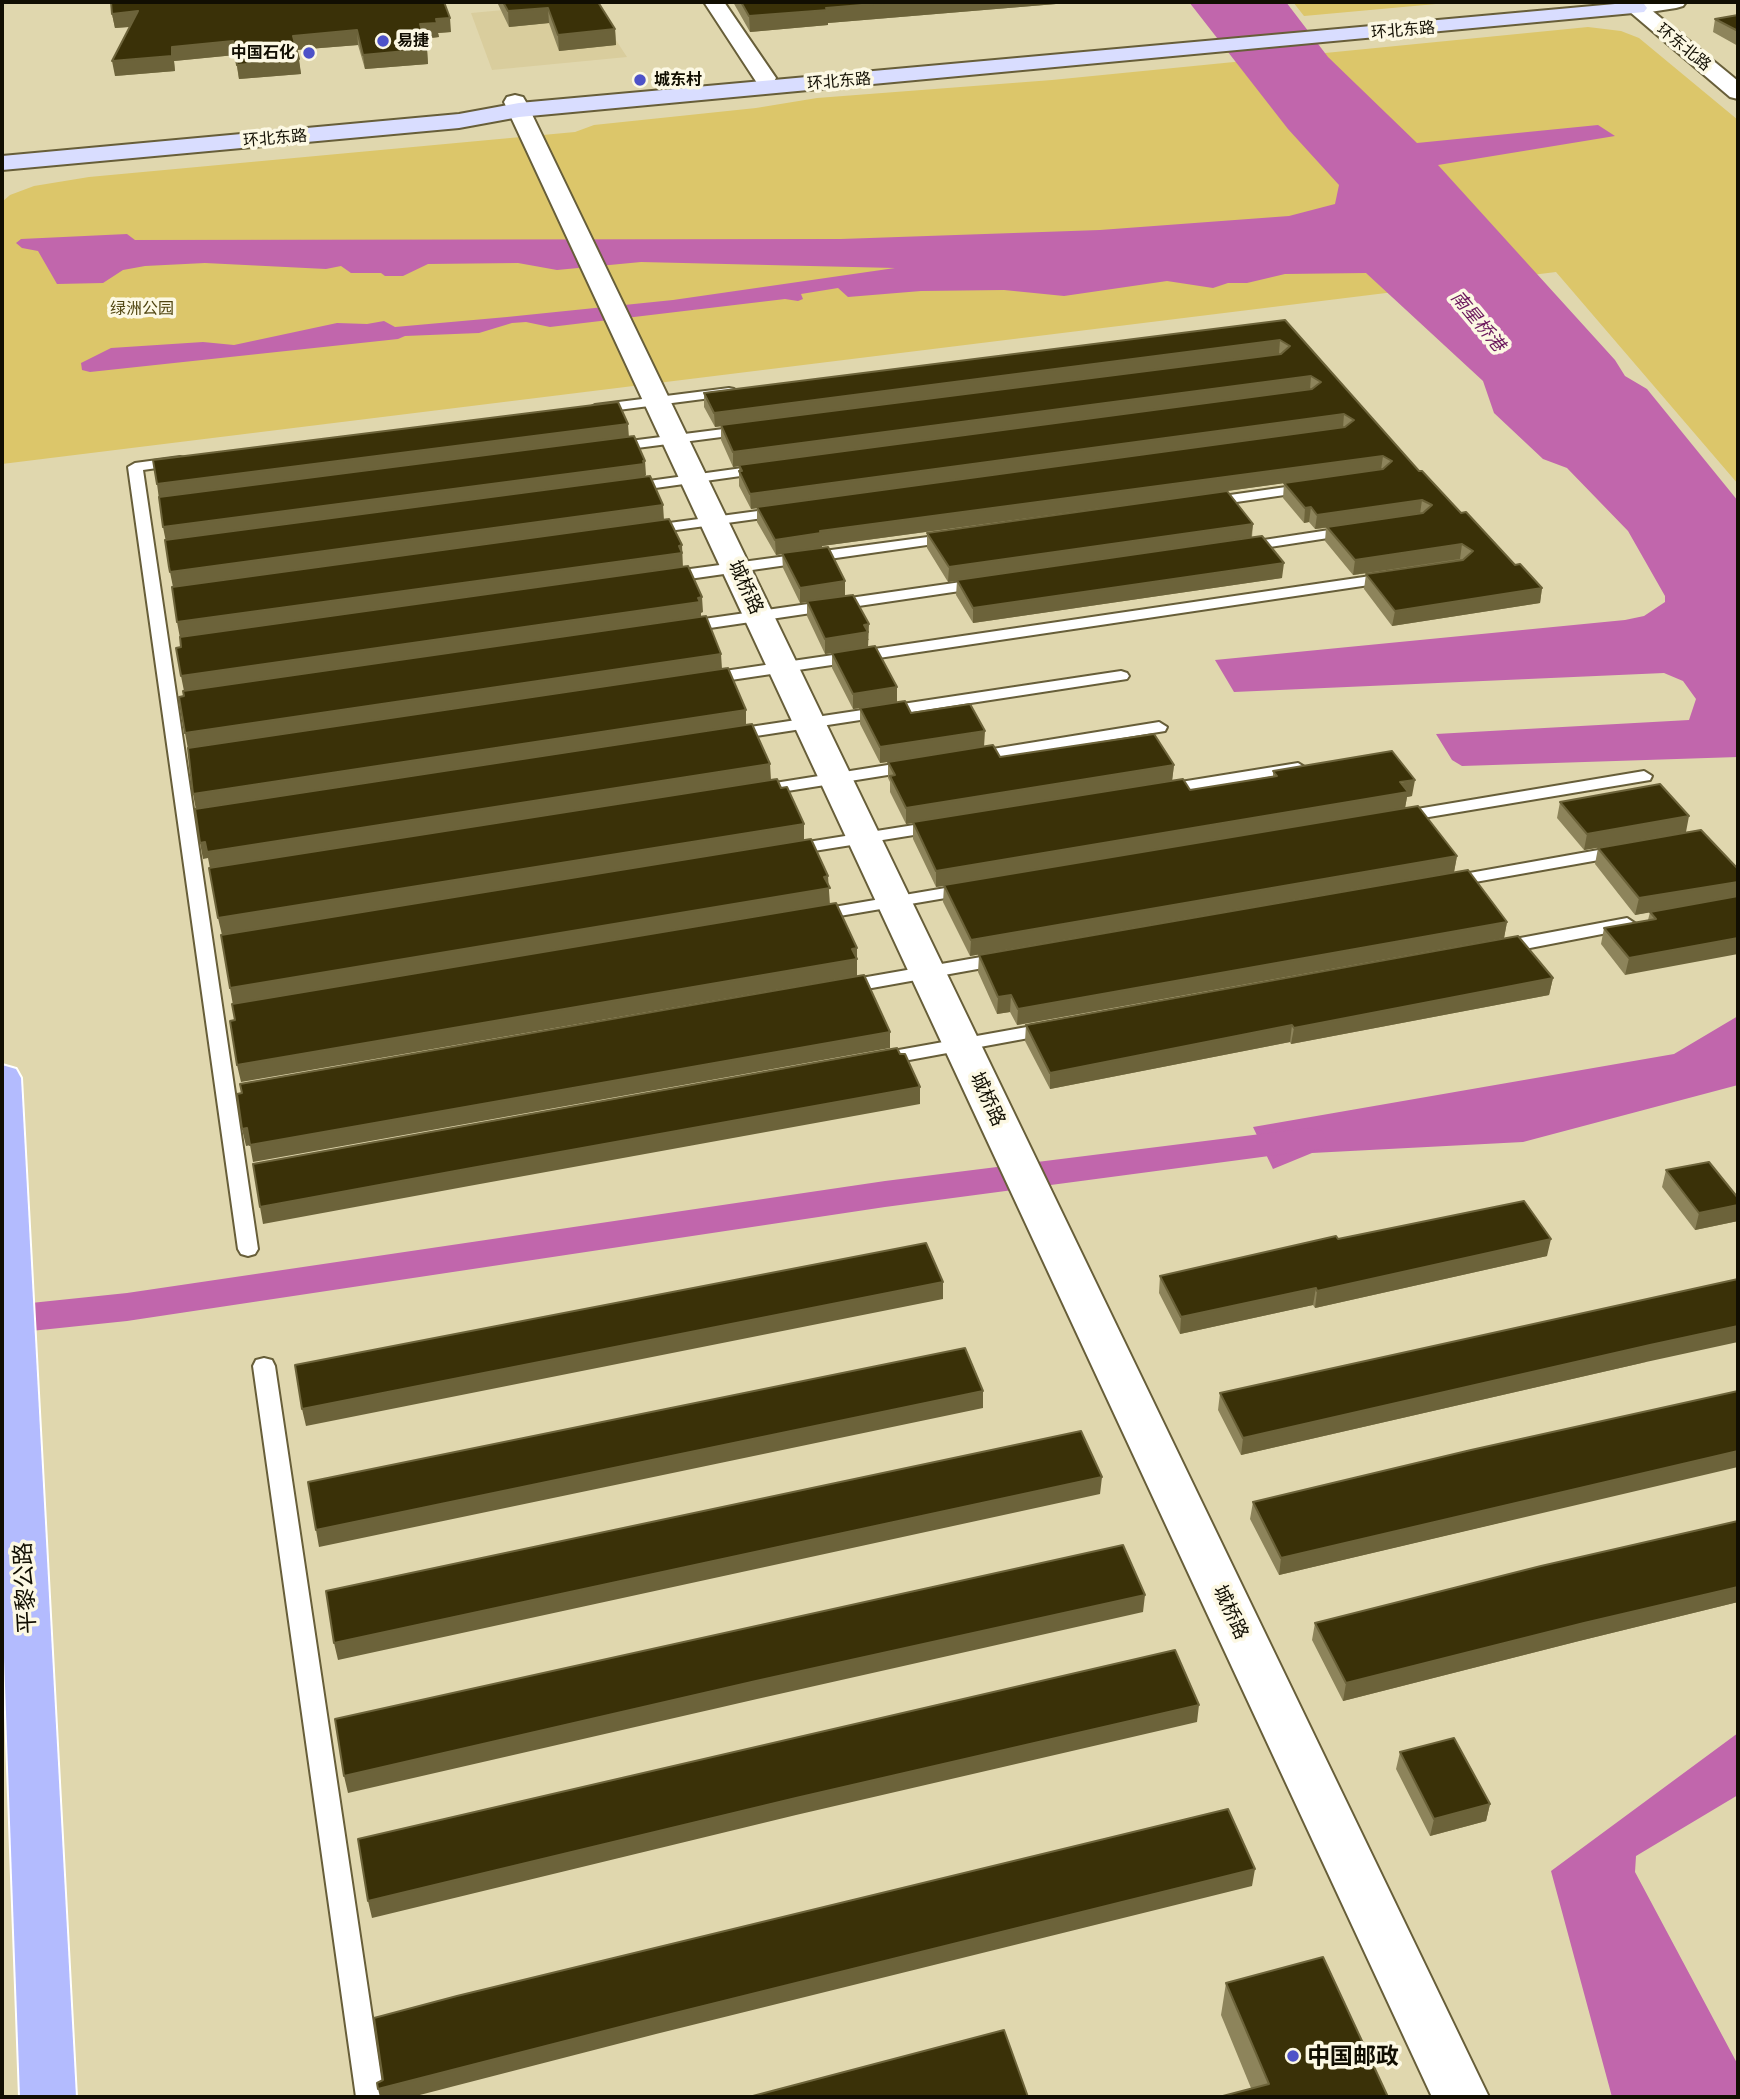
<!DOCTYPE html>
<html>
<head>
<meta charset="utf-8">
<style>
	body { margin:0 }
	#map { position:relative; width:1740px; height:2099px; overflow:hidden; background:#e0d7ae; font-family:Commissioner,sans-serif }
	canvas { display:block }
	.frame { position:absolute; inset:0; border:4px solid #110e02; pointer-events:none }
</style>
</head>
<body>
<div id="map">
<canvas width="1740" height="2099"></canvas>
<div class="frame"></div>
</div>
<script>
const g = document.querySelector('canvas').getContext('2d');
g.lineJoin = 'round';
function fillPath(path, color) {
  g.fillStyle = color;
  g.fill(path, 'evenodd');
}
function shape(rows) {
  const path = new Path2D();
  for (const r of rows) {
    path.moveTo(r[0], r[1]);
    for (let i = 2; i < r.length; i += 2) path.lineTo(r[i], r[i + 1]);
  }
  return path;
}
function strokePath(path, color, width, dash) {
  g.strokeStyle = color;
  g.lineWidth = width;
  g.lineCap = dash ? 'butt' : 'round';
  g.setLineDash(dash || []);
  g.stroke(path);
}
function write(font, color, halo, rows, align = 'center') {
  g.font = font + ' Commissioner,"Noto Sans SC",sans-serif';
  g.lineWidth = 7;
  g.setLineDash([]);
  g.textBaseline = 'middle';
  g.strokeStyle = halo;
  g.fillStyle = color;
  for (const [text, x, y, turn = 0] of rows) {
    g.save();
    g.translate(x, y);
    g.rotate((+turn || 0) * Math.PI / 180);
    g.textAlign = isNaN(turn) ? turn : align;
    if (halo) g.strokeText(text, 0, 0);
    g.fillText(text, 0, 0);
    g.restore();
  }
}
fillPath(shape([
	[591,2,627,57,492,70,471,13]
]), '#d9cd9d');
fillPath(shape([
	[1293,2,1458,2,1304,16],
	[1588,27,1621,31,1639,38,1738,120,1738,484,1556,272,2,464,2,202,10,195,34,186,89,177,575,132,594,125,756,108,817,98,1052,80]
]), '#dcc66a');
fillPath(shape([
	[1189,2,1286,2,1328,57,1417,143,1598,125,1615,136,1438,165,1615,360,1625,376,1647,389,1738,501,1738,757,1462,766,1452,760,1436,734,1689,720,1696,699,1683,681,1664,673,1234,692,1215,660,1625,620,1644,616,1665,602,1665,596,1628,531,1567,468,1543,459,1494,413,1483,381,1366,273,1285,274,1247,283,1228,283,1213,288,1167,281,1064,296,1004,290,921,291,848,297,838,288,801,294,803,299,798,301,785,299,550,327,526,322,512,323,479,333,405,336,398,339,90,372,82,370,81,363,111,348,203,342,234,345,337,323,367,324,384,321,395,327,507,317,673,300,895,268,641,262,557,270,518,263,428,264,403,276,385,276,381,273,351,273,341,266,326,269,205,263,145,266,123,270,103,283,57,284,38,251,22,248,16,243,21,239,127,234,135,240,841,239,1100,230,1289,216,1335,204,1339,185,1288,129],
	[1738,1016,1738,1085,1523,1142,1312,1153,1273,1169,1253,1127,1674,1054],
	[1738,1733,1738,1795,1636,1856,1635,1872,1738,2065,1738,2097,1612,2097,1551,1871]
]), '#c166ac');
fillPath(shape([
	[1309,1128,1322,1131,1327,1140,1322,1149,885,1207,127,1321,2,1334,2,1306,127,1293,885,1181,1309,1128]
]), '#c166ac');
const service = shape([
	[729,388,734,389,734,395,595,413,588,409,595,405,729,388],
	[747,426,752,427,752,433,614,451,607,447,614,443,747,426],
	[180,457,185,458,185,464,143,470,258,1249,255,1254,248,1256,241,1254,238,1249,128,467,135,463,180,457],
	[764,465,769,466,769,472,627,492,620,488,627,484,764,465],
	[1307,484,1314,488,1312,491,1209,506,1202,502,1209,498,1307,484],
	[780,508,785,509,787,512,785,515,647,534,640,530,647,526,780,508],
	[1349,527,1356,531,1354,534,1244,551,1237,547,1244,543,1349,527],
	[950,534,955,535,957,538,955,541,668,582,660,577,668,572,950,534],
	[1391,573,1399,578,1396,581,704,684,696,679,704,674,1391,573],
	[982,579,990,584,987,587,683,632,675,627,683,622,982,579],
	[1121,671,1127,673,1129,676,1127,679,730,740,722,735,730,730,1121,671],
	[1159,722,1167,727,1165,731,974,762,966,757,974,752,1159,722],
	[913,761,921,766,919,770,756,796,747,791,756,786,913,761],
	[1298,763,1306,768,1304,772,1162,795,1153,790,1162,785,1298,763],
	[1644,771,1652,776,1650,780,1399,822,1390,817,1399,812,1644,771],
	[939,821,948,826,945,830,789,855,780,850,789,845,939,821],
	[1621,846,1630,851,1627,855,1447,887,1438,882,1447,877,1621,846],
	[969,884,978,889,975,893,816,920,807,915,816,910,969,884],
	[1627,918,1636,924,1633,928,1499,954,1490,948,1499,942,1627,918],
	[1004,953,1013,959,1011,963,844,993,835,987,844,981,1004,953],
	[1049,1023,1056,1025,1059,1029,1056,1033,882,1065,875,1063,872,1059,875,1055,882,1053,1049,1023],
	[264,1358,272,1360,275,1366,384,2097,356,2097,253,1366,256,1360,264,1358]
]);
const minor = shape([
	[704,2,724,2,776,78,773,83,757,83,704,2],
	[1637,2,1644,4,1738,81,1738,99,1730,97,1630,12,1627,8,1630,4,1637,2],
	[515,95,523,97,526,102,1489,2097,1432,2097,504,102,507,97,515,95]
]);
const tertiary = shape([
	[1619,2,1686,2,1683,6,1676,8,1637,14,1630,12,1619,2]
]);
const secondary = shape([
	[1637,2,1644,4,1647,8,1644,12,519,117,459,128,2,170,2,156,459,114,519,103,1637,2]
]);
const primary = shape([
	[2,1065,16,1069,21,1078,76,2097,20,2097,2,1603,2,1065]
]);
strokePath(service, '#675e39', 4);
strokePath(minor, '#675e39', 4);
strokePath(tertiary, '#675e39', 4);
strokePath(secondary, '#675e39', 4);
strokePath(primary, '#fff', 4);
fillPath(service, '#fff');
fillPath(minor, '#fff');
fillPath(tertiary, '#fff');
fillPath(secondary, '#d9ddff');
fillPath(primary, '#b3bbfe');
fillPath(shape([
	[497,2,598,2,615,29,616,45,559,51,549,23,509,27],
	[733,2,1080,2,828,23,828,25,750,32],
	[112,14,451,32,438,33,439,37,424,39,427,49,428,64,365,69,358,45,297,50,301,74,239,79,235,55,174,61,175,71,115,76,130,27,115,28],
	[1738,15,1738,46,1713,32,1715,19],
	[1285,320,1419,471,1515,565,1542,588,1540,603,1392,626,1364,589,1366,574,1460,560,1353,575,1325,541,1326,528,1315,529,1309,522,1304,523,1283,498,1284,483,1228,491,1253,524,1252,537,1282,578,973,623,956,595,957,581,948,582,927,548,927,533,1148,502,822,546,822,548,845,581,845,596,869,640,868,640,868,648,897,702,911,713,984,747,1000,757,1174,765,1172,781,1190,790,1273,776,1273,771,1412,796,1407,797,1405,808,1457,856,1454,872,970,956,943,902,944,886,936,887,913,839,913,823,906,824,890,792,890,782,888,778,888,762,880,763,860,724,860,708,853,709,832,668,832,653,825,654,807,616,807,602,800,603,783,568,782,554,776,555,757,522,757,508,751,509,739,486,739,466,733,467,721,440,721,426,715,427,704,407,704,393],
	[1560,802,1686,832,1701,830,1625,975,1601,944,1604,928,1648,920,1650,912,1635,915,1595,864,1598,848,1644,840,1584,850,1557,818],
	[1507,922,1504,938,1017,1025,1010,1012,997,1014,978,972,979,955],
	[1553,978,1549,995,1291,1044,1290,1042,1050,1089,1025,1041,1026,1025],
	[1666,1170,1738,1198,1738,1221,1695,1230,1662,1187],
	[1338,1239,1547,1256,1315,1308,1313,1305,1180,1334,1159,1293,1160,1276],
	[1646,1362,1241,1455,1218,1410,1220,1393],
	[1253,1502,1507,1521,1279,1575,1250,1519],
	[1738,1521,1738,1602,1579,1641,1343,1701,1312,1640,1315,1623],
	[1400,1752,1490,1804,1486,1821,1430,1836,1396,1769],
	[1226,1983,1388,2097,1251,2088,1221,2015]
]), '#8d845b');
fillPath(shape([
	[897,2,1080,2,828,23,828,25,750,32,749,16,826,8],
	[548,8,549,23,509,27,508,11],
	[138,11,140,26,115,28,112,14],
	[450,18,451,32,438,33,439,37,421,39,420,24,436,19],
	[615,29,616,45,559,51,558,35],
	[357,30,358,45,295,50,293,36],
	[233,41,235,55,174,61,175,71,115,76,112,61,172,47],
	[427,49,428,64,365,69,363,55],
	[299,59,301,74,239,79,237,65],
	[1280,340,1279,354,715,427,714,413],
	[1311,376,1310,390,733,467,733,452],
	[1344,414,1343,428,751,509,750,494],
	[628,424,629,438,159,499,157,484],
	[1383,456,1381,470,822,546,822,548,776,555,775,540,820,531],
	[645,461,646,475,645,476,645,478,166,542,163,527],
	[1422,500,1420,514,1315,529,1317,515],
	[663,505,664,520,173,587,170,572],
	[1311,507,1309,522,1304,523,1305,508],
	[1253,524,1251,538,948,582,949,567],
	[1462,544,1460,559,1353,575,1355,560],
	[682,545,683,568,180,638,177,622],
	[1284,563,1282,578,973,623,973,608],
	[845,581,845,597,800,603,800,588],
	[1542,588,1540,603,1392,626,1395,611],
	[702,597,703,612,701,613,701,617,184,691,181,676],
	[869,624,868,648,825,654,825,639],
	[721,654,722,669,188,749,185,733],
	[897,687,897,703,853,709,853,694],
	[746,710,746,726,196,810,193,794],
	[985,731,984,747,880,763,880,747],
	[770,764,771,780,210,868,208,858,203,859,200,843],
	[1174,765,1172,781,906,824,906,808],
	[1415,780,1412,796,1407,797,1405,808,936,887,936,871],
	[1689,816,1686,832,1584,850,1587,834],
	[804,824,804,840,222,935,218,918],
	[1457,856,1454,872,970,956,971,940],
	[828,876,830,905,233,1005,230,988],
	[1738,882,1738,897,1635,915,1639,898],
	[1507,922,1504,938,1017,1025,1018,1009],
	[1738,938,1738,954,1625,975,1629,958],
	[857,948,857,976,241,1082,237,1065],
	[1553,978,1549,995,1291,1044,1294,1028],
	[1011,995,1010,1012,997,1014,998,997],
	[1292,1025,1290,1042,1050,1089,1050,1073],
	[890,1032,890,1048,253,1162,250,1145],
	[920,1087,920,1104,469,1186,263,1224,260,1207,466,1169],
	[247,1128,251,1145,246,1146,242,1129],
	[1738,1205,1738,1221,1695,1230,1699,1213],
	[1551,1239,1547,1256,1315,1308,1317,1291],
	[943,1282,943,1299,306,1426,302,1409],
	[1316,1288,1313,1305,1180,1334,1181,1317],
	[1738,1326,1738,1342,1646,1362,1241,1455,1243,1438,1650,1345],
	[983,1391,983,1408,319,1547,316,1530],
	[1738,1451,1738,1467,1279,1575,1281,1558],
	[1102,1477,1100,1494,338,1660,334,1643],
	[1738,1587,1738,1602,1579,1641,1343,1701,1346,1683,1584,1623],
	[1145,1595,1143,1612,757,1699,348,1793,344,1776,756,1681],
	[1199,1705,1197,1722,796,1815,372,1918,368,1901,796,1798],
	[1490,1804,1486,1821,1430,1836,1434,1819],
	[1255,1869,1252,1886,656,2034,412,2097,380,2097,378,2089,655,2018]
]), '#6c633a');
const building = shape([
	[111,2,444,2,450,18,436,19,437,23,420,24,427,49,363,55,357,30,293,36,299,59,237,65,233,41,172,47,172,56,112,61,138,11,112,14,111,2],
	[503,2,598,2,615,29,558,35,548,8,508,11,503,2],
	[741,2,897,2,826,8,828,10,749,16,741,2],
	[1738,15,1738,31,1715,19,1738,15],
	[1285,320,1419,471,1422,471,1461,513,1466,512,1515,565,1520,564,1542,588,1395,611,1366,574,1463,560,1473,551,1462,544,1355,560,1327,527,1423,513,1432,505,1422,500,1317,515,1311,507,1305,508,1284,483,1383,469,1392,461,1383,456,820,531,821,533,775,540,757,507,1345,427,1354,420,1344,414,750,494,739,471,742,471,739,465,1312,389,1321,382,1311,376,733,452,721,425,1281,354,1290,346,1280,340,714,413,704,393,1285,320],
	[618,402,628,424,157,484,153,460,618,402],
	[634,436,645,461,643,461,644,464,163,527,159,497,634,436],
	[650,476,663,505,170,572,169,567,165,540,650,476],
	[1227,491,1253,524,949,567,927,533,1227,491],
	[669,519,682,545,679,546,682,553,177,622,172,587,669,519],
	[1262,536,1284,563,973,608,957,580,1262,536],
	[828,547,845,581,800,588,782,553,828,547],
	[688,566,702,597,698,598,700,602,181,676,176,648,181,647,180,637,688,566],
	[853,595,869,624,864,625,868,632,825,639,807,601,853,595],
	[706,616,721,654,185,733,179,697,184,696,183,691,706,616],
	[875,646,897,687,853,694,832,653,875,646],
	[728,668,746,710,193,794,188,748,728,668],
	[905,701,911,713,970,704,985,731,880,747,860,708,905,701],
	[752,724,770,764,207,852,205,842,200,843,195,809,752,724],
	[1154,734,1174,765,906,808,890,776,895,775,888,762,993,745,1000,757,1154,734],
	[1392,751,1415,780,1400,782,1408,792,936,871,913,822,1183,779,1190,790,1277,776,1273,771,1392,751],
	[777,779,781,788,787,787,804,824,218,918,209,868,777,779],
	[1660,784,1689,816,1587,834,1560,802,1660,784],
	[1418,806,1457,856,971,940,944,885,1418,806],
	[1701,830,1738,869,1738,882,1639,898,1598,848,1701,830],
	[811,839,828,876,824,877,830,888,230,988,221,935,811,839],
	[1468,870,1507,922,1018,1009,1011,995,998,997,979,955,1468,870],
	[1738,896,1738,938,1629,958,1604,928,1656,919,1650,912,1738,896],
	[836,903,857,948,852,949,857,959,237,1065,230,1021,235,1020,232,1004,836,903],
	[1518,936,1553,978,1294,1028,1292,1025,1050,1073,1026,1025,1518,936],
	[864,975,890,1032,250,1145,247,1128,242,1129,237,1094,242,1093,240,1084,864,975],
	[897,1048,900,1054,905,1054,920,1087,466,1169,260,1207,253,1164,897,1048],
	[1709,1162,1738,1198,1738,1205,1699,1213,1666,1170,1709,1162],
	[1524,1201,1551,1239,1317,1291,1316,1288,1181,1317,1160,1276,1336,1236,1338,1239,1524,1201],
	[926,1243,943,1282,302,1409,295,1365,926,1243],
	[1738,1279,1738,1326,1650,1345,1243,1438,1220,1393,1738,1279],
	[965,1348,983,1391,316,1530,308,1482,965,1348],
	[1738,1391,1738,1451,1281,1558,1253,1502,1471,1450,1738,1391],
	[1081,1431,1102,1477,334,1643,326,1591,1081,1431],
	[1738,1521,1738,1587,1584,1623,1346,1683,1315,1623,1541,1566,1738,1521],
	[1123,1545,1145,1595,756,1681,344,1776,335,1719,1123,1545],
	[1175,1650,1199,1705,796,1798,368,1901,358,1839,1175,1650],
	[1454,1738,1490,1804,1434,1819,1400,1752,1454,1738],
	[1228,1809,1255,1869,655,2018,378,2089,377,2083,383,2080,374,2018,457,1996,1228,1809],
	[1323,1957,1388,2097,1219,2097,1269,2084,1226,1983,1323,1957],
	[1004,2030,1028,2097,749,2097,1004,2030]
]);
fillPath(building, '#3a3108');
strokePath(building, '#6c633a', 2);
for (const [x, y, r, color] of [
	[383,41,7,"#4e52c8"],
	[309,53,7,"#4e52c8"],
	[640,80,7,"#4e52c8"],
	[1293,2056,7,"#4e52c8"]
]) {
  const dot = new Path2D();
  dot.arc(x, y, r, 0, 2 * Math.PI);
  g.fillStyle = color;
  g.fill(dot);
  strokePath(dot, '#fcf8e3', 2.5);
}
write('16px', '#110e02', '#fcf8e3', [
	["环北东路",1403,30,-5],
	["环东北路",1684,47,39],
	["环北东路",839,81,-5],
	["环北东路",275,138,-5]
]);
write('bold 16px', '#110e02', '#fcf8e3', [
	["易捷",397,41],
	["中国石化",295,53,"right"],
	["城东村",654,80]
], 'left');
write('16px', '#504511', '#fcf8e3', [
	["绿洲公园",142,309]
]);
write('italic 18px', '#6a165b', '#fcf8e3', [
	["南星桥港",1478,321,50]
]);
write('19px', '#110e02', '#fcf8e3', [
	["城桥路",746,587,65],
	["城桥路",988,1099,65],
	["城桥路",1231,1612,65]
]);
write('23px', '#110e02', '#fcf8e3', [
	["平黎公路",25,1588,-93]
]);
write('bold 23px', '#110e02', '#fcf8e3', [
	["中国邮政",1307,2056]
], 'left');
</script>
</body>
</html>
